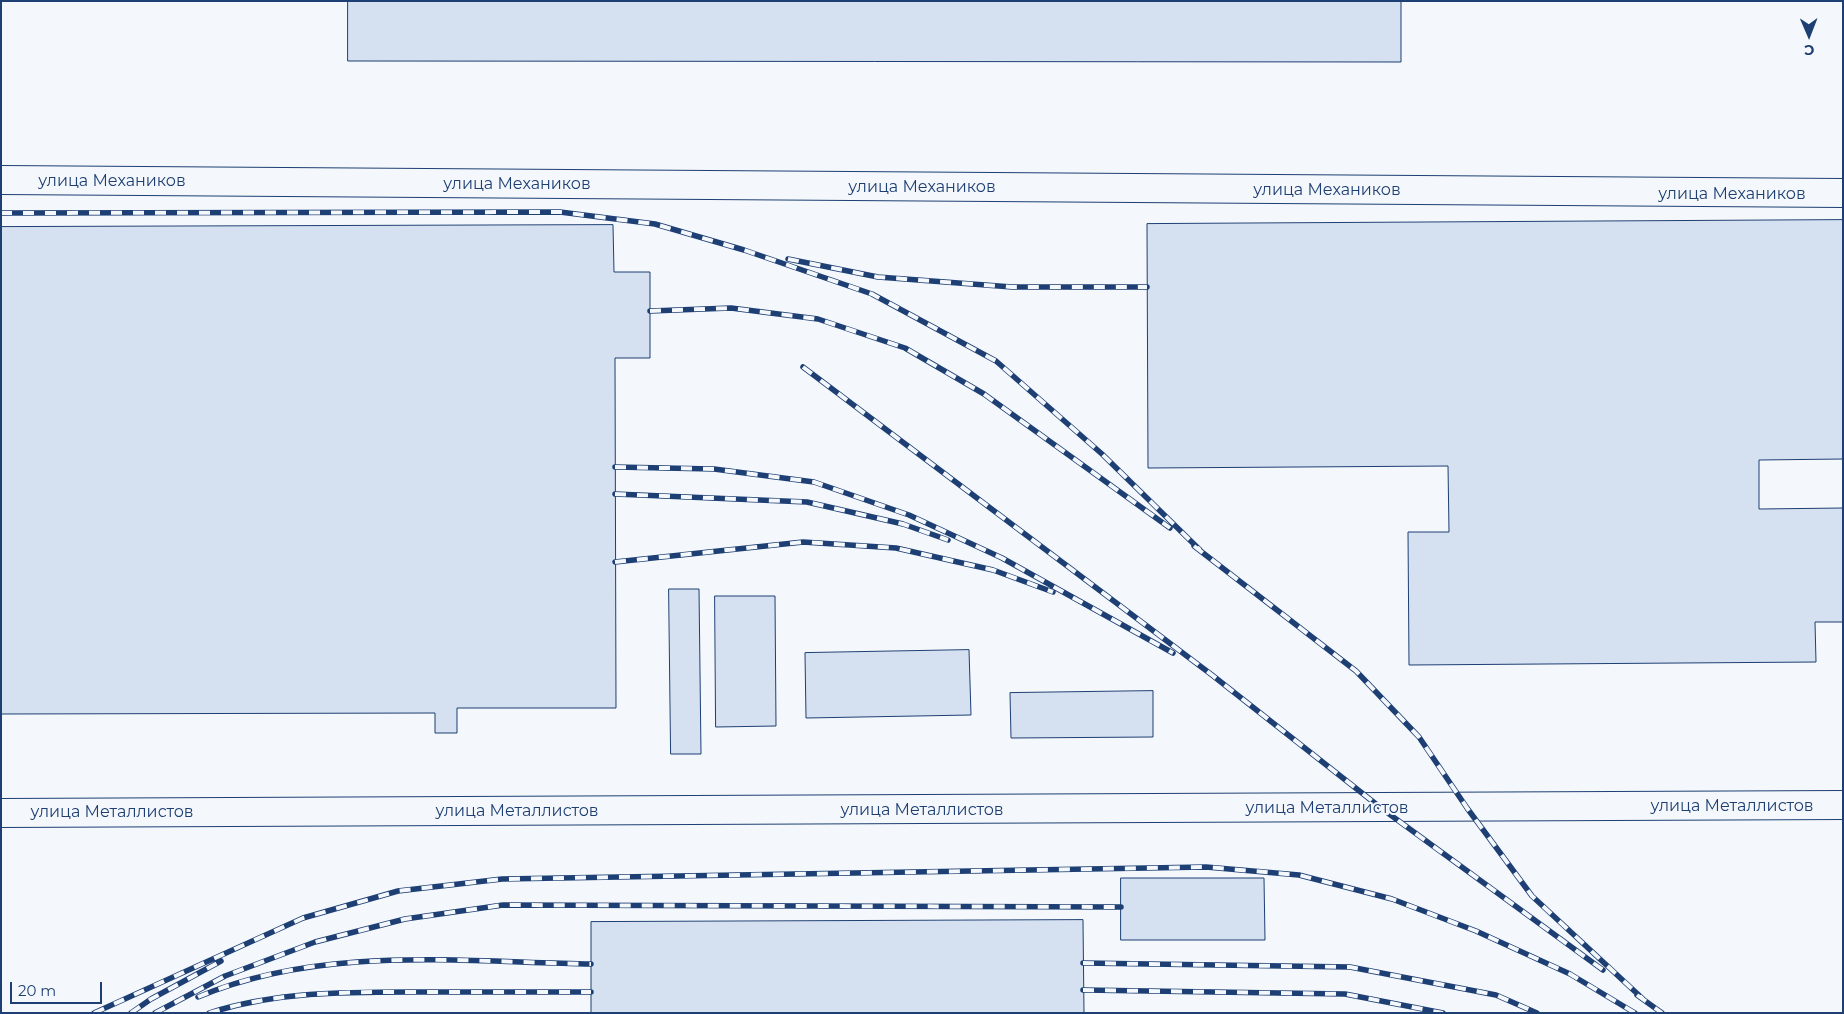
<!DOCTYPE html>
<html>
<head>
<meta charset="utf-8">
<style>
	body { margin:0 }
	#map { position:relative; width:1844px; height:1014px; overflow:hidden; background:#f4f7fb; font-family:Montserrat,sans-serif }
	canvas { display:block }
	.frame { position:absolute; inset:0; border:2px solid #1d3f73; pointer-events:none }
	.north { position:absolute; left:1784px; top:10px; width:50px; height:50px; -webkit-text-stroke:4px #f4f7fb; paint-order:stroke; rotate:179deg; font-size:14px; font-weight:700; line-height:20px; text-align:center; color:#1d3f73 }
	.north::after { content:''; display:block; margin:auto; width:18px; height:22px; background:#1d3f73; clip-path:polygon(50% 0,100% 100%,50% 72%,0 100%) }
	.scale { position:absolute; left:10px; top:982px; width:92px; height:22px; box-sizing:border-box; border:2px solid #1d3f73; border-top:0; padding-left:6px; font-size:15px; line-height:18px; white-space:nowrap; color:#1d3f73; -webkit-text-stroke:4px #f4f7fb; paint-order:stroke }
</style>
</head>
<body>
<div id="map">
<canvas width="1844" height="1014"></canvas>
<div class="frame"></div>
<div class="north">С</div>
<div class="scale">20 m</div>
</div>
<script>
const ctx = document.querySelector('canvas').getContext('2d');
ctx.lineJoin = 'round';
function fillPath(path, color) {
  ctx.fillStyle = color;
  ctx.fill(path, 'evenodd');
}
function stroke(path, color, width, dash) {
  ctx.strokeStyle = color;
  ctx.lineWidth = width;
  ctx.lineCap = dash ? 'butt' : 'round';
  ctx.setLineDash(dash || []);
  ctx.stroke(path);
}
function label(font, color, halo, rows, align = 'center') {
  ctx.font = font + ' Montserrat,sans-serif';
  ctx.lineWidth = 4;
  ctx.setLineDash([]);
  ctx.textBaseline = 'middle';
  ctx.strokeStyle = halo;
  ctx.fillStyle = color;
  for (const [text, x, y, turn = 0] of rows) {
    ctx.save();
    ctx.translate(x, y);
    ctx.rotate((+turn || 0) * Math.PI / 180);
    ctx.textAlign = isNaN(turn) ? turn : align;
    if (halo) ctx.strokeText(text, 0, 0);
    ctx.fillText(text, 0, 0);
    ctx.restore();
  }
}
const building = new Path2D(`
	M348 1H1401V62L348 61Z
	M1843 220V459L1759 460V509L1843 508V622H1815L1816 662 1409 665 1408 532H1449L1448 466 1148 468 1147 224Z
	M613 225 614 272H650V358H615L616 708H457V733H435V713L1 714V227Z
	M669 589H699L701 754H671Z
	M715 596H775L776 726 716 727Z
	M969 650 971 715 806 718 805 653Z
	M1153 691V737L1011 738 1010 693Z
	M1121 878H1264L1265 940H1121Z
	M1083 920 1084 1013H591V922Z`);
fillPath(building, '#d5e0f0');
stroke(building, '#1d3f73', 1);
const street = new Path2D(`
	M1 180 1843 193
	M1 813 1843 805`);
stroke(street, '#1d3f73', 30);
stroke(street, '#f4f7fb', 28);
const rail = new Path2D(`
	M1 213 560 212 655 224 744 250 872 294 996 361 1102 454 1200 550
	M788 259 878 277 1012 287H1147
	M650 311 731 308 818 319 905 348 984 394 1170 528
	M803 367 1212 675 1381 808 1603 970
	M615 467 714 469 814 482 909 515 1002 558 1173 653
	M615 494 807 502 903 524 948 540
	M1194 546 1356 671 1419 737 1467 808 1532 896 1643 999
	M615 562 803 542 896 548 993 570 1053 592
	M1083 963 1350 967 1496 995 1537 1013
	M1083 990 1345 994 1443 1013
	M1637 995 1662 1013
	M198 997C322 945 460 962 591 964
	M94 1013 303 918 398 891 502 879 1206 867 1299 875 1392 899 1476 931 1570 974 1635 1013
	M131 1013 151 999 221 961
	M155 1013 225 976 315 942 405 919 503 905 1121 907
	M209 1013C278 991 349 992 420 992 477 992 534 992 591 992`);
stroke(rail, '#1d3f73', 5.5);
stroke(rail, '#f4f7fb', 4, [11]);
label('16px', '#1d3f73', '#f4f7fb', [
	["улица Механиков",112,181],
	["улица Механиков",517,184],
	["улица Механиков",922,187],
	["улица Механиков",1327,190],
	["улица Механиков",1732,194],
	["улица Металлистов",1732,806],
	["улица Металлистов",1327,808],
	["улица Металлистов",922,810],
	["улица Металлистов",517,811],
	["улица Металлистов",112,812]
]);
</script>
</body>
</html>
